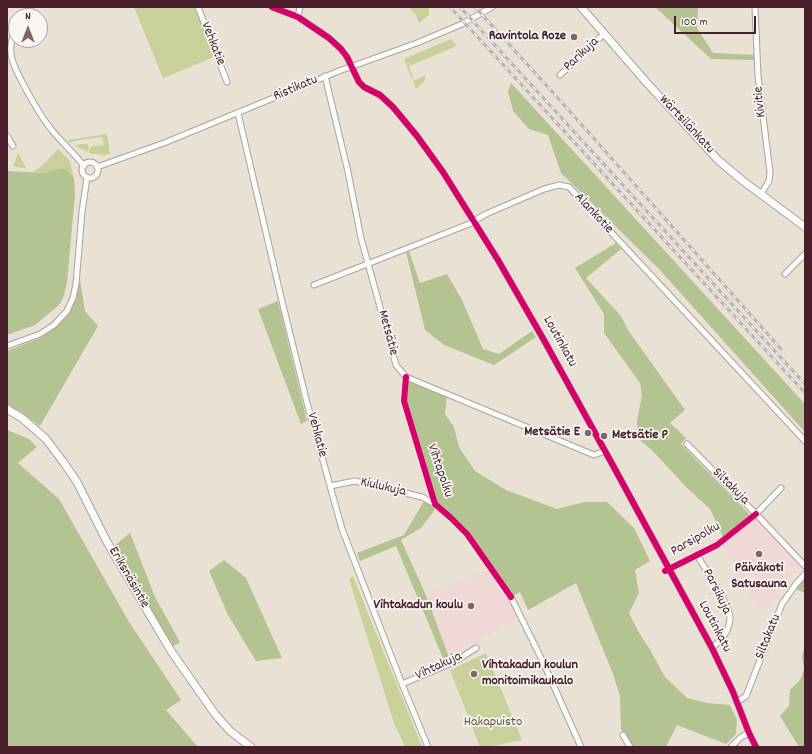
<!DOCTYPE html>
<html>
<head>
<meta charset="utf-8">
<style>
	body { margin:0 }
	#map { position:relative; width:812px; height:754px; overflow:hidden; background:#e9e2d4; font-family:Dekko,sans-serif }
	canvas { display:block }
	.frame { position:absolute; inset:0; border:8px solid #4a1f2b; pointer-events:none }
	.north { position:absolute; left:8px; top:8px; width:40px; height:40px; box-sizing:border-box; background:#f6f6f2; border:1px solid #b1a0a2; border-radius:50%; rotate:0deg; font-size:11px; font-weight:700; line-height:16px; text-align:center; color:#4a1f2b }
	.north::after { content:''; display:block; margin:auto; width:14px; height:18px; background:#826366; clip-path:polygon(50% 0,100% 100%,50% 72%,0 100%) }
	.scale { position:absolute; left:674px; top:16px; width:82px; height:18px; box-sizing:border-box; border:2px solid #4a1f2b; border-top:0; padding-left:5px; font-size:12px; line-height:14px; white-space:nowrap; color:#4a1f2b; -webkit-text-stroke:3px #f6f6f2; paint-order:stroke }
</style>
</head>
<body>
<div id="map">
<canvas width="812" height="754"></canvas>
<div class="frame"></div>
<div class="north">N</div>
<div class="scale">100 m</div>
</div>
<script>
const ctx = document.querySelector('canvas').getContext('2d');
ctx.lineJoin = 'round';
function fillPath(path, color) {
  ctx.fillStyle = color;
  ctx.fill(path, 'evenodd');
}
function stroke(path, color, width, dash) {
  ctx.strokeStyle = color;
  ctx.lineWidth = width;
  ctx.lineCap = dash ? 'butt' : 'round';
  ctx.setLineDash(dash || []);
  ctx.stroke(path);
}
function label(font, color, halo, rows, align = 'center') {
  ctx.font = font + ' Dekko,sans-serif';
  ctx.lineWidth = 3.5;
  ctx.setLineDash([]);
  ctx.textBaseline = 'middle';
  ctx.strokeStyle = halo;
  ctx.fillStyle = color;
  for (const [text, x, y, turn = 0] of rows) {
    ctx.save();
    ctx.translate(x, y);
    ctx.rotate((+turn || 0) * Math.PI / 180);
    ctx.textAlign = isNaN(turn) ? turn : align;
    if (halo) ctx.strokeText(text, 0, 0);
    ctx.fillText(text, 0, 0);
    ctx.restore();
  }
}
fillPath(new Path2D(`
	M755 517 801 565 775 590 780 598 759 610 721 544Z
	M488 570 519 617 450 660 426 595Z`), '#f0d8d6');
fillPath(new Path2D(`
	M134 7H196L214 57 163 78Z
	M409 7H429V15L419 23 416 15Z
	M451 39 457 46 409 66 414 81 426 75 424 82 416 89 404 59Z
	M107 134 110 154 103 155 89 153 90 148 93 146 104 145 102 137 74 141 71 143 67 140Z
	M80 144H87L89 147 88 152 75 146Z
	M58 149 70 161 74 179 67 170 61 168 46 173 33 172 43 165Z
	M18 153 27 169 13 166Z
	M353 576 422 747H405L394 723 349 579Z
	M486 653 522 740 488 747H480L450 670Z`), '#c7d199');
fillPath(new Path2D(`
	M655 7H698L697 28 713 53 754 55V60L711 59Z
	M511 83 805 404V432L659 269 561 173 548 135 529 129 513 111 508 91Z
	M61 168 67 170 74 179 75 194 67 283 63 298 59 305 35 325 7 335V171L46 173Z
	M616 243 621 249 586 278 621 316 628 330 685 410 670 423 686 438 681 444 750 515 723 537 710 509 687 488 652 450 637 438V421L642 395 640 383 604 333V314L575 268Z
	M409 251 420 283 447 274 462 300 483 349 499 354 532 331 536 337 494 365 444 345 425 330 406 252Z
	M80 280 85 311 98 326 40 426 24 414 7 404V351L40 338 57 326 70 312 76 299Z
	M278 301 307 421 301 424 258 309Z
	M406 377 447 395 445 414 454 427 459 447 475 471 506 490 557 509 584 502H607L634 528 650 561 635 570 639 593 629 613 638 631 649 648 665 677 687 698 707 703 730 705 737 720 736 734 726 744 677 725 666 747H632L621 729 620 696 613 674 576 583 528 610 520 592 511 597 467 534 451 518 435 504 404 401Z
	M7 430 29 439 37 447 18 463 59 499 129 622 181 700 166 710 198 747H7Z
	M424 501 434 505 436 508 421 528 401 540 426 595 450 660 445 663 396 546 360 561 357 553 404 535Z
	M130 533 155 597 180 642 172 647 114 546Z
	M224 560 246 578 282 658 256 661 228 615 209 571Z
	M805 578V593L796 589Z
	M805 645V747H799L780 716 789 706 790 690 800 680 804 670 802 656Z`), '#b4c392');
const street = new Path2D(`
	M198 7 227 82
	M272 7 298 17 329 38 341 49 347 57 359 82 364 87 380 95 393 107 417 136 443 172 498 260 545 342 616 471 712 648 733 692 749 733 756 747
	M755 7 758 76 770 172 769 181 761 194
	M25 16 31 7
	M298 17 300 7
	M16 30C12 37 10 46 11 54 12 68 41 117 51 129 61 142 74 153 84 166
	M560 75 604 34
	M325 76 348 172 361 238 396 365 406 377 594 455 605 451
	M238 113 281 297 307 403 342 529 402 684 428 747
	M7 136 13 146
	M82 170a8 8 0 1 1 16 0a8 8 0 1 1-16 0Z
	M97 167 164 143 339 71 417 43 462 24 492 7
	M785 274 805 254
	M314 285 469 224 486 214 544 189 559 185 569 187 805 441
	M7 346 40 334 54 325 67 311 73 298 76 284 82 212 87 177
	M687 444 756 514 805 566
	M330 486 355 481 422 497 435 504
	M756 514 781 488
	M697 555C704 567 731 607 730 619 729 632 721 640 712 648
	M511 597 543 662 581 747
	M402 684 454 662 476 648
	M737 702 746 696 782 604 796 584 805 574
	M623 735 630 747
	M731 747 741 737 749 733`);
const secondary = new Path2D(`
	M581 7 647 83 718 160 743 181 805 227
	M7 409 22 418 46 439 64 463 77 482 107 542 171 651 215 714 230 731 251 747`);
stroke(street, '#aba29c', 7);
stroke(secondary, '#aba29c', 9);
stroke(street, '#fcfbf9', 5);
stroke(secondary, '#fcfbf9', 7);
const rail = new Path2D(`
	M450 7 805 393
	M460 7 805 384
	M475 7 557 97 781 349`);
stroke(rail, '#b9b3b3', 3);
stroke(rail, '#f6f6f2', 1.5, [4.5]);
stroke(new Path2D(`
	M272 7 298 17 329 38 341 49 347 57 359 82 364 87 380 95 393 107 417 136 443 172 498 260 545 342 616 471 712 648 733 692 749 733 756 747
	M406 377 404 401 435 504 451 518 467 534 511 597
	M665 571 717 545 756 514`), '#d6006c', 6);
for (const [x, y, r, color] of [
	[574,37,4,"#826366"],
	[588,433,4,"#826366"],
	[604,436,4,"#826366"],
	[759,554,4,"#826366"],
	[471,606,4,"#826366"],
	[474,674,4,"#826366"]
]) {
  const dot = new Path2D();
  dot.arc(x, y, r, 0, 2 * Math.PI);
  ctx.fillStyle = color;
  ctx.fill(dot);
  stroke(dot, '#f6f6f2', 1.5);
}
label('bold 14px', '#4a1f2b', '#f6f6f2', [
	["Ravintola Roze",566,37],
	["Metsätie E",580,433],
	["Metsätie P",612,436,"left"],
	["Päiväkoti",759,569,"center"],
	["Satusauna",759,585,"center"],
	["Vihtakadun koulu",463,606],
	["Vihtakadun koulun",482,666,"left"],
	["monitoimikaukalo",482,682,"left"]
], 'right');
label('14px', '#4a1f2b', '#f6f6f2', [
	["Vehkatie",212,44,68],
	["Parikuja",582,55,-43],
	["Ristikatu",296,89,-23],
	["Kivitie",761,102,-96],
	["Wärtsilänkatu",686,125,47],
	["Alankotie",593,214,47],
	["Metsätie",387,333,75],
	["Loutinkatu",559,342,61],
	["Vehkatie",316,435,75],
	["Vihtapolku",439,471,71],
	["Siltakuja",730,487,45],
	["Kiulukuja",383,488,13],
	["Parsipolku",696,540,-30],
	["Eriksnäsintie",128,578,60],
	["Parsikuja",716,592,64],
	["Loutinkatu",714,627,62],
	["Siltakatu",769,637,-68],
	["Vihtakuja",439,667,-25]
]);
label('14px', '#67503d', '#f6f6f2', [
	["Hakapuisto",493,723]
]);
</script>
</body>
</html>
